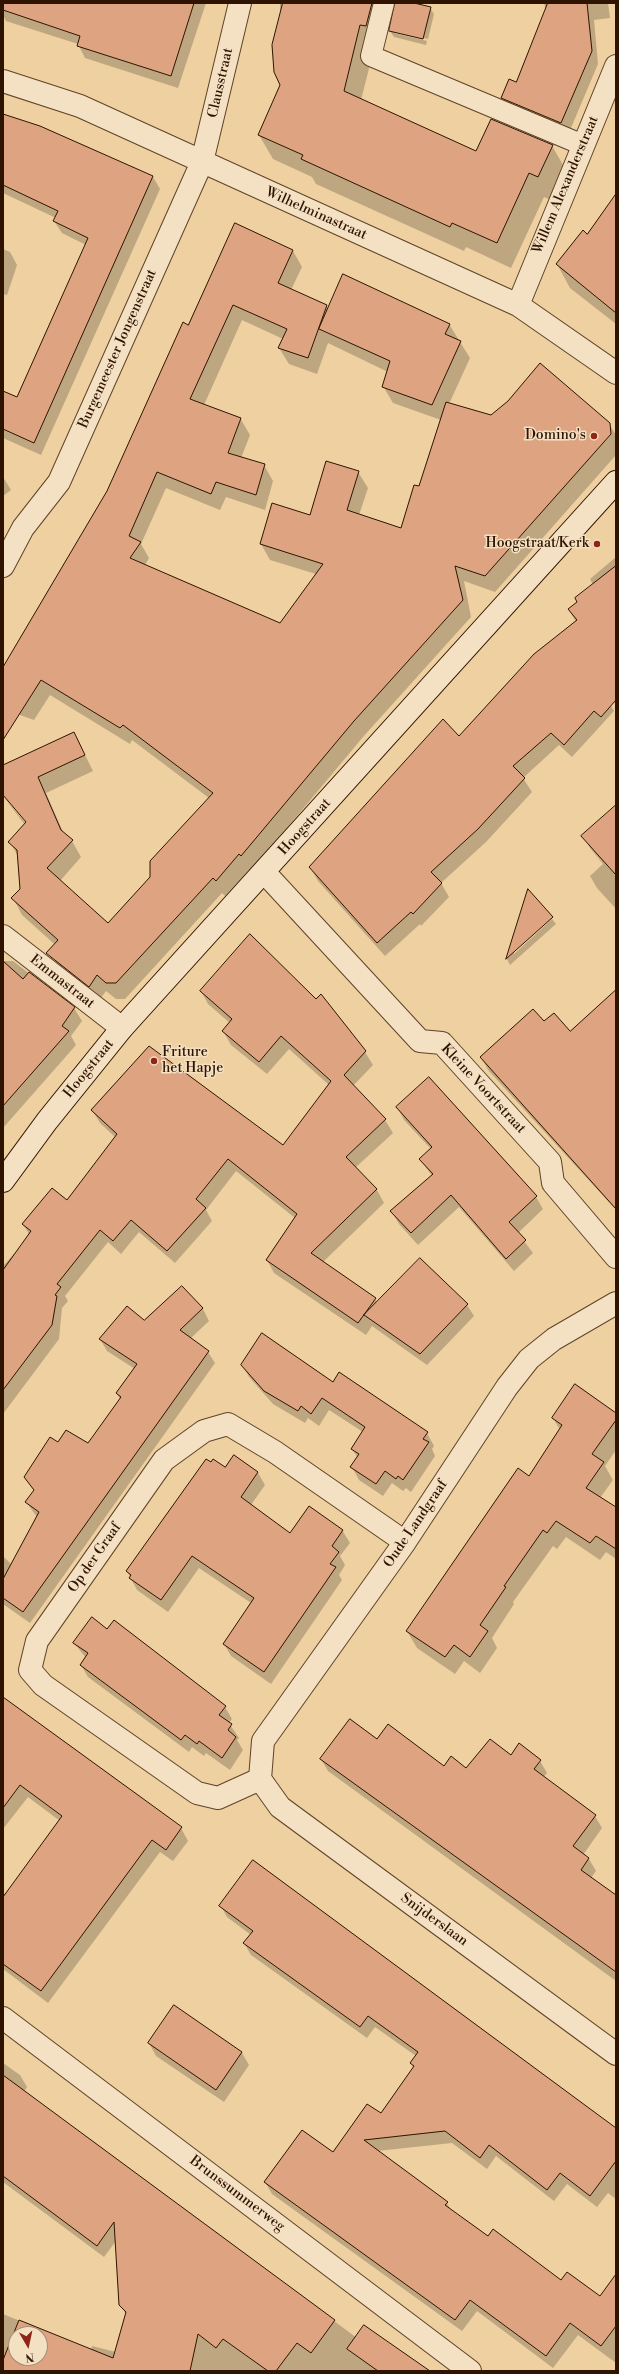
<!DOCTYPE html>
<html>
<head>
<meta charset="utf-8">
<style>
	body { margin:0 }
	#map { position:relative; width:619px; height:2374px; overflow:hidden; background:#eed0a1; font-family:"Libre Bodoni",serif }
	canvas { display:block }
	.frame { position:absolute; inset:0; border:4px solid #2e1400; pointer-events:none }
	.north { position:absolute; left:8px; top:2326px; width:40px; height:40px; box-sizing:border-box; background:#f4e0c2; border:1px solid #a58e74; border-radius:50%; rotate:171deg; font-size:11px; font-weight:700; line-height:16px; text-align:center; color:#2e1400 }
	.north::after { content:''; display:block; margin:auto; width:14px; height:18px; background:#8f2418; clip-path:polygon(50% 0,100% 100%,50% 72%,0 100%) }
</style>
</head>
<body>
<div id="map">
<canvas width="619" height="2374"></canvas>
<div class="frame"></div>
<div class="north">N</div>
</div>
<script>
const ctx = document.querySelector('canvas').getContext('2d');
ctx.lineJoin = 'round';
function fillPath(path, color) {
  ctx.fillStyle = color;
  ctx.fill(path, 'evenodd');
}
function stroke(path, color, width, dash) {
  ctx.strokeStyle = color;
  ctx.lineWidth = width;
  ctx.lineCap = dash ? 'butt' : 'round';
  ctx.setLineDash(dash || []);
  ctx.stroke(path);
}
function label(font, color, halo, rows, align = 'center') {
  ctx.font = font + ' "Libre Bodoni",serif';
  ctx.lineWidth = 3;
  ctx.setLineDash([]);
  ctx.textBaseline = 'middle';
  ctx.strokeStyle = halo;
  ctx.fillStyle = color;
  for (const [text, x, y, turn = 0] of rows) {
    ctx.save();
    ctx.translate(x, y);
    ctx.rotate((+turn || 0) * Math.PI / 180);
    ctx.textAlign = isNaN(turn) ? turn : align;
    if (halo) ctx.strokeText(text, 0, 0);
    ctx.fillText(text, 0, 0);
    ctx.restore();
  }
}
fillPath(new Path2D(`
	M3 3H206L178 88 85 58 78 44 6 21 3 15Z
	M280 3H381L391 20 374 49 361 100 477 152 552 146 566 170 553 201 544 197 511 268 466 247 464 251 316 184 312 177 273 159 259 135 281 85Z
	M396 3H410L430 8 434 14 428 39 394 31V33L427 41 426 45 394 37 390 31Z
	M544 3H608L610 18 594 20 598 64 568 135 509 111 502 98 516 83 546 12Z
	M3 115 153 177 160 189 41 455 3 438V405L17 398 86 245 62 233 54 221 56 218 3 193Z
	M616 196V324L570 288 557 264 587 235Z
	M236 225 293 251 302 267 291 290 326 306 328 310 449 324 470 358 449 404 491 416 609 424 616 435V455L495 592 464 581 471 617 363 737 251 871 249 870 225 896 222 893 125 999H116L106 991 98 1002 64 975 55 960H72L22 915 13 898 21 889 19 858 10 842 25 825 3 796 29 827 30 825 3 793V766L74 733 93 771 46 793 64 834 72 841 81 857 60 881 108 924 151 877 209 798 132 740 130 744 50 695 34 720 3 709V669L108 491ZM242 320 283 339 279 348 289 364 317 374 328 343 388 372 383 386 393 403 441 420 419 488 402 529 359 515 368 488 358 472 311 517 261 544 270 560 316 574 280 624 145 565 149 558 141 544 166 488 220 510 226 497 265 510 273 481 264 465 241 458 250 435 240 418 204 405Z
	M3 249 10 252 17 265 7 295 3 294Z
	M3 477 11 490 3 496Z
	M616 557V698L610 704 614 711 572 757 559 745 523 778 532 792 486 842 441 883 449 897 421 926 420 924 385 956 318 881 310 867 459 737 576 622 569 610 593 585 590 579Z
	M616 813V909L597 888 590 876 603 864 590 848 583 836Z
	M528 891 514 954 552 919 556 924 510 965 507 959Z
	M3 961H13L74 1008 82 1021 71 1036 76 1045 3 1128Z
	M201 991 365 1052 373 1065 353 1086 385 1120 393 1133 355 1168 377 1190 384 1203 323 1262 375 1299 377 1303 467 1305 474 1316 427 1365 372 1326 366 1335 274 1273 267 1260 295 1218 236 1171 206 1210 212 1221 175 1263 139 1232 121 1254 108 1242 65 1296 68 1301 62 1308 59 1339 3 1414V1266L30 1236 23 1224 68 1202 115 1137 100 1123 92 1110 283 1147 329 1085 289 1049 267 1074 231 1045 223 1031 230 1023 208 1004Z
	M544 1023 616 1054V1210L488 1070 481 1057Z
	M397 1107 536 1197 543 1209 518 1233 533 1253 514 1271 459 1207 418 1245 399 1224 392 1212 432 1176 420 1159 431 1149 404 1120Z
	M182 1288 203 1309 209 1321 190 1339 208 1352 215 1363 30 1623 3 1604V1556L12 1565 37 1517 26 1502 34 1491 25 1477 58 1443 89 1445 120 1399 117 1394 135 1369 107 1351 100 1339 145 1321Z
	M242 1365 333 1383 427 1433 434 1446 432 1449 435 1456 411 1492 406 1488 403 1491 392 1483 383 1496 359 1480 352 1467 358 1458 352 1449 363 1432 329 1410 319 1426 308 1418 305 1423 273 1404 249 1377Z
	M616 1414V1450L605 1466 613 1480 600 1498 616 1509V1559L606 1552 600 1560 566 1537 557 1549 553 1546 513 1602 514 1604 492 1638 497 1648 480 1673 464 1661 455 1674 417 1648 407 1631 530 1477 560 1430 553 1418Z
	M234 1456 258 1473 265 1485 251 1505 291 1534 342 1530 350 1543 340 1556 345 1565 339 1575 342 1580 271 1684 231 1656 224 1644 251 1603 199 1568 168 1612 137 1590 127 1571 225 1469Z
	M108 1630 225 1707 232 1719 229 1723 239 1738 237 1740 243 1750 230 1770 206 1753 204 1756 192 1747 189 1752 88 1677 81 1665 86 1658 74 1643Z
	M3 1698 181 1828 188 1841 173 1861 160 1852 48 2003 3 1969V1892L6 1895 60 1821 28 1797 3 1829Z
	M377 1741 444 1767 466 1769 511 1757 540 1761 547 1773 543 1778 595 1816 602 1828 583 1855 589 1859 596 1871 591 1878 616 1903V1981L328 1771 321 1759Z
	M221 1906 616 2128V2199L608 2193 597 2207 567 2184 554 2201 496 2156 487 2169 452 2143 377 2151 447 2203 452 2212 488 2238 561 2282 600 2297 616 2276V2363L578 2335 553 2368 477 2311 462 2331 272 2194 265 2182 333 2153 381 2114 414 2069 411 2063 416 2056 375 2027 367 2038 251 1955 244 1943 251 1935 227 1917Z
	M174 2006 242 2053 249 2065 224 2102 156 2056 149 2043Z
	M3 2063 20 2075 27 2087 24 2092 357 2338 429 2371H3V2314L91 2350 92 2346 116 2352 126 2315 120 2304 116 2241 104 2257 3 2182ZM16 2334H40V2358H16Z`), '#0003');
const building = new Path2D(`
	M3 3H194L171 76 77 46 80 36 3 10Z
	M283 3H372L366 26 360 25 344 91 476 151 491 119 553 145 538 177 529 173 497 243 452 223 450 227 301 159 303 155 258 135 280 85 274 72 272 45Z
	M395 3H414L431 7 423 39 389 31Z
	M548 3H587L592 51 561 123 501 98 509 79 516 82Z
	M3 114 40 126 153 176 34 443 3 429V391L17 397 88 238 53 221 58 211 3 185Z
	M616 194V313L556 264 583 230 587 234Z
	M235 223 293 250 278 283 327 305 308 358 278 348 287 329 233 305 190 399 241 418 228 453 265 464 256 495 216 482 211 494 157 472 129 536 141 542 130 558 280 623 323 564 260 544 272 503 310 515 326 461 359 471 347 510 401 528 414 485 419 486 446 402 491 415 508 401 540 363 610 423 611 434 485 576 455 566 463 600 354 721 241 856 239 854 216 881 213 878 116 983H106L97 975 89 987 46 953 58 940 11 898 20 889 17 850 8 842 26 822 3 795V765L74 732 85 755 38 777 61 830 73 840 47 868 108 923 150 877V861L213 793 123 725 120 728 41 680 3 740V667L107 491 183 322 188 325Z
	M343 274 450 324 445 334 461 341 432 405 382 387 390 361 319 329Z
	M616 566V700L601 717 594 711 564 745 551 733 513 766 525 778 478 829 431 872 442 883 413 914 411 912 377 943 309 867 443 719 459 736 534 654 577 620 568 609 577 602 575 598Z
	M616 805V875L581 836Z
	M528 889 553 917 506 959Z
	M250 934 316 999 321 994 366 1051 344 1075 386 1119 346 1157 377 1189 311 1253 376 1298 358 1323 266 1260 297 1214 228 1159 196 1199 206 1208 167 1251 131 1220 113 1241 100 1230 57 1284 61 1287 55 1295 57 1296 52 1325 3 1390V1270L31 1231 22 1224 52 1188 67 1200 117 1134 91 1110 149 1046 283 1145 331 1081 281 1036 259 1062 222 1031 232 1019 200 991Z
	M3 961 23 979 29 972 75 1007 62 1026 69 1031 3 1106Z
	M616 990V1209L480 1057 533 1009 544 1021 554 1013 570 1031Z
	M429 1077 537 1196 509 1222 526 1240 506 1259 451 1195 411 1233 390 1211 433 1174 419 1159 432 1147 396 1107Z
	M420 1258 468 1304 420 1354 364 1315Z
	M182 1286 203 1308 180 1330 209 1351 23 1612 3 1598V1579L39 1512 25 1502 34 1490 24 1477 50 1437 58 1442 66 1430 88 1443 121 1397 116 1393 137 1364 99 1339 127 1306 144 1320Z
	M262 1333 333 1382 339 1372 428 1432 423 1439 429 1442 403 1480 398 1476 396 1479 385 1471 376 1484 350 1467 359 1454 351 1449 365 1427 322 1398 311 1414 301 1406 298 1411 264 1391 241 1365Z
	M575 1384 616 1413V1420L592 1454 604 1462 586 1488 616 1507V1549L596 1536 590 1543 556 1521 547 1533 543 1530 504 1586 506 1587 480 1625 488 1631 470 1657 454 1645 445 1657 406 1631 518 1468 529 1476 562 1425 552 1418Z
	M234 1455 258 1472 241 1497 290 1533 309 1506 343 1530 332 1546 339 1552 330 1564 336 1567 264 1672 223 1644 254 1598 192 1556 161 1600 129 1578 131 1575 126 1571 206 1459 211 1462 213 1459 225 1467Z
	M92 1617 107 1629 114 1620 226 1706 219 1715 232 1724 228 1730 236 1737 222 1758 199 1741 197 1744 185 1735 181 1740 80 1665 88 1653 73 1643Z
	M3 1697 182 1827 166 1850 152 1840 41 1991 3 1964V1897L62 1816 20 1785 3 1808Z
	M350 1719 377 1739 388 1724 444 1766 451 1756 466 1768 490 1739 511 1755 519 1743 541 1760 534 1769 596 1815 573 1846 589 1858 581 1870 616 1895V1972L320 1759Z
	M253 1860 616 2128V2161L590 2196 560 2173 547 2190 489 2145 480 2158 445 2131 364 2140 448 2202 445 2205 488 2236 493 2229 561 2280 567 2272 600 2296 616 2274V2326L601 2346 570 2323 546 2356 470 2300 455 2320 264 2182 302 2130 333 2152 367 2104 381 2113 414 2066 410 2063 418 2052 368 2016 360 2027 243 1943 253 1931 219 1906Z
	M174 2005 242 2052 216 2090 148 2043Z
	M3 2075 335 2320 311 2353 297 2343 276 2371H268L223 2339 216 2348 198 2334 190 2371H3V2360L19 2320 113 2358 126 2312 119 2305 114 2222 97 2246 3 2176ZM16 2334H40V2358H16Z
	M364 2325 384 2339 430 2371H378L347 2349Z`);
fillPath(building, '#dea380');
stroke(building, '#2e1400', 1);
const service = new Path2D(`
	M384 3 371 56 583 145`);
const minor = new Path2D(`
	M3 81 80 106 518 305 616 373
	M518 305 616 66
	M3 566 23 528 59 482 202 162 240 3
	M264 872 420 1041 442 1043 550 1162 553 1183 616 1257
	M3 936 122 1028
	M260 1779 218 1798 197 1793 43 1685 30 1670 37 1641 164 1460 204 1431 228 1424 275 1452 405 1542
	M260 1779 263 1741 405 1542 507 1387 529 1359 554 1339 616 1303
	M260 1779 280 1807 616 2054
	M3 2018 470 2371`);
const secondary = new Path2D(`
	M3 1181 47 1121 122 1028 616 482`);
stroke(service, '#5e4328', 22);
stroke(minor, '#5e4328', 24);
stroke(secondary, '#2e1400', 24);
stroke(service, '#f4e0c2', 20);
stroke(minor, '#f4e0c2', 22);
stroke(secondary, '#f4e0c2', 22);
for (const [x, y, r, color] of [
	[594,436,4,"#8f2418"],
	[597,544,4,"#8f2418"],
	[154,1061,4,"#8f2418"]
]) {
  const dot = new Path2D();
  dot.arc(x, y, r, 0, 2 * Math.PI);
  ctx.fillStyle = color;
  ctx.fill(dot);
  stroke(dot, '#f4e0c2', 1.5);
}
label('14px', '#2e1400', '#f4e0c2', [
	["Clausstraat",221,83,-77],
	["Willem Alexanderstraat",566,185,-67],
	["Wilhelminastraat",316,214,24],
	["Burgemeester Jongenstraat",118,349,-66],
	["Hoogstraat",305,827,-48],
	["Emmastraat",62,982,38],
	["Hoogstraat",89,1069,-51],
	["Kleine Voortstraat",483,1089,47],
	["Oude Landgraaf",416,1524,-56],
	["Op der Graaf",95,1558,-55],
	["Snijderslaan",434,1920,36],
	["Brunssummerweg",237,2194,37]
]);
label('14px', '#2e1400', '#f4e0c2', [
	["Domino's",586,436],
	["Hoogstraat/Kerk",589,544],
	["Friture",162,1053,"left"],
	["het Hapje",162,1069,"left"]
], 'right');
</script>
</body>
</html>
